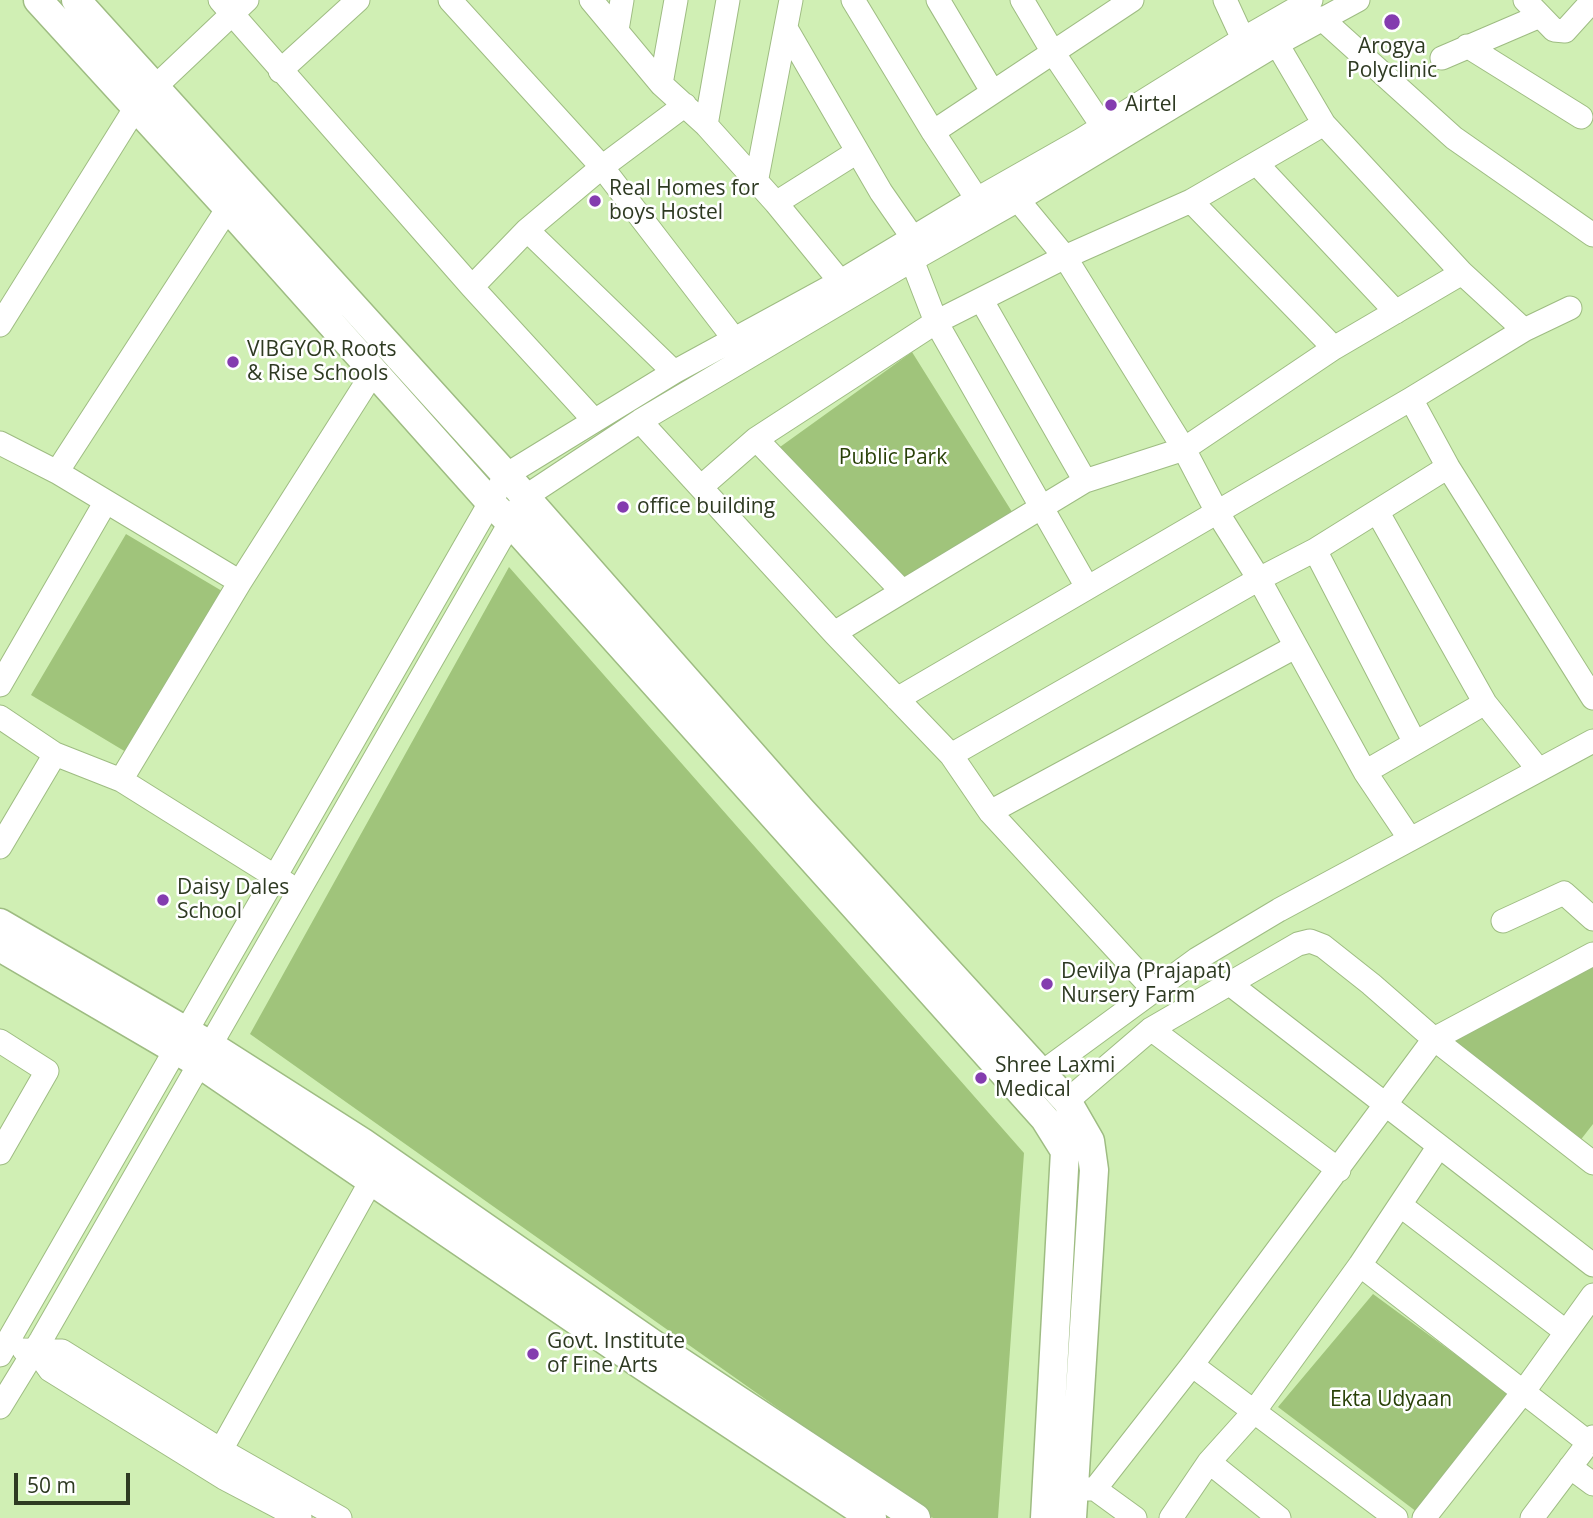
<!DOCTYPE html>
<html>
<head>
<meta charset="utf-8">
<style>
	body { margin:0 }
	#map { position:relative; width:1593px; height:1518px; overflow:hidden; background:#d0efb4; font-family:"Open Sans",sans-serif }
	canvas { display:block }
	.scale { position:absolute; left:14px; top:1473px; width:116px; height:32px; box-sizing:border-box; border:4px solid #2e3a22; border-top:0; padding-left:9px; font-size:21px; line-height:24px; white-space:nowrap; color:#2e3a22; -webkit-text-stroke:5px #fff; paint-order:stroke }
</style>
</head>
<body>
<div id="map">
<canvas width="1593" height="1518"></canvas>
<div class="scale">50 m</div>
</div>
<script>
const ctx = document.querySelector('canvas').getContext('2d');
ctx.lineJoin = 'round';
function fillPath(path, color) {
  ctx.fillStyle = color;
  ctx.fill(path, 'evenodd');
}
function stroke(path, color, width, dash) {
  ctx.strokeStyle = color;
  ctx.lineWidth = width;
  ctx.lineCap = dash ? 'butt' : 'round';
  ctx.setLineDash(dash || []);
  ctx.stroke(path);
}
function label(font, color, halo, rows, align = 'center') {
  ctx.font = font + ' "Open Sans",sans-serif';
  ctx.lineWidth = 5;
  ctx.setLineDash([]);
  ctx.textBaseline = 'middle';
  ctx.strokeStyle = halo;
  ctx.fillStyle = color;
  for (const [text, x, y, turn = 0] of rows) {
    ctx.save();
    ctx.translate(x, y);
    ctx.rotate((+turn || 0) * Math.PI / 180);
    ctx.textAlign = isNaN(turn) ? turn : align;
    if (halo) ctx.strokeText(text, 0, 0);
    ctx.fillText(text, 0, 0);
    ctx.restore();
  }
}
fillPath(new Path2D(`
	M912 352 1014 515 904 577 780 447Z
	M126 534 222 591 126 752 31 695Z
	M509 567 1024 1153 998 1518H933L250 1034Z
	M1593 960V1124L1579 1142 1442 1042Z
	M1373 1294 1512 1396 1417 1512 1278 1407Z`), '#a0c47b');
const minor = new Path2D(`
	M220 0 472 287 593 419
	M450 0 602 167 735 340
	M591 0 661 84 706 125 776 203 848 291
	M853 0 933 132 977 199
	M938 0 992 91
	M1022 0 1054 54 1103 127
	M1225 0 1243 39
	M1525 0 1554 30 1565 31 1593 0
	M1321 18 1454 138 1593 235
	M617 30 622 0
	M787 30 881 192 913 238
	M1467 46 1581 117
	M1442 58 1540 16
	M280 71 358 0
	M661 84 676 0
	M155 87 247 0
	M1324 124 1462 273 1524 330
	M706 125 728 0
	M933 132 1132 0
	M1257 164 1396 312
	M756 183 791 0
	M1018 200 1065 257 1184 449 1217 512 1259 579 1365 772 1410 839
	M1191 201 1334 348
	M776 203 857 152
	M527 230 674 372
	M912 260 936 322 1087 587
	M472 287 527 230 602 167 685 105
	M982 301 1085 481
	M0 325 136 107
	M1411 399 1448 467 1593 698
	M640 421 834 633 951 755 990 812 1153 989
	M756 439 902 591
	M0 443 57 472 240 582
	M57 472 228 208
	M701 487 756 439 936 322 1065 257 1191 201 1324 124 1277 44
	M1378 513 1485 703 1538 769
	M1315 550 1415 743
	M834 633 1085 481 1184 449 1334 348 1462 273
	M0 685 105 503
	M897 699 1411 399 1524 330 1570 308
	M0 717 55 754 121 780 287 884
	M951 755 1259 579 1315 550 1448 467
	M1365 772 1485 703
	M121 780 240 582 374 371
	M990 812 1295 647
	M0 847 55 754
	M1503 921 1564 893 1593 919
	M1230 984 1593 1265
	M1151 1029 1339 1170
	M0 1041 47 1071 0 1153
	M1040 1074 1197 959 1279 910 1593 741
	M1067 1101 1151 1029 1298 944 1310 941 1323 946 1371 984 1434 1039 1593 1163
	M1400 1205 1565 1331
	M1360 1265 1589 1443
	M35 1349 50 1370 224 1478 300 1518
	M24 1350 62 1351 221 1450 340 1518
	M0 1355 506 475 674 372 841 281 977 199 1081 140 1243 39 1311 0
	M1192 1365 1396 1518
	M0 1407 41 1340 525 497 640 421 912 260 1018 200 1277 44 1358 0
	M221 1450 371 1181
	M1209 1462 1279 1518
	M1570 1467 1593 1484
	M1080 1489H1095L1135 1518
	M1095 1489 1192 1365 1434 1039 1593 954
	M1171 1518 1209 1462 1253 1413 1360 1265 1439 1146
	M1424 1518 1524 1391 1593 1295
	M1532 1518 1593 1437`);
const major = new Path2D(`
	M38 0 228 208 490 502 510 522 1045 1119 1065 1151 1045 1518
	M76 0 506 475 801 810 1067 1101 1090 1141 1094 1170 1072 1518
	M0 923 210 1045 362 1142 653 1344 916 1518
	M0 947 200 1064 640 1364 872 1518`);
stroke(minor, '#9ebc82', 25);
stroke(major, '#9ebc82', 31);
stroke(minor, '#fff', 23);
stroke(major, '#fff', 28);
for (const [x, y, r, color] of [
	[1392,22,9,"#843caf"],
	[1111,105,7,"#843caf"],
	[595,201,7,"#843caf"],
	[233,362,7,"#843caf"],
	[623,507,7,"#843caf"],
	[163,900,7,"#843caf"],
	[1047,984,7,"#843caf"],
	[981,1078,7,"#843caf"],
	[533,1354,7,"#843caf"]
]) {
  const dot = new Path2D();
  dot.arc(x, y, r, 0, 2 * Math.PI);
  ctx.fillStyle = color;
  ctx.fill(dot);
  stroke(dot, '#fff', 2.5);
}
label('21px', '#2e3a22', '#fff', [
	["Arogya",1392,47,"center"],
	["Polyclinic",1392,71,"center"],
	["Airtel",1125,105],
	["Real Homes for",609,189],
	["boys Hostel",609,213],
	["VIBGYOR Roots",247,350],
	["& Rise Schools",247,374],
	["office building",637,507],
	["Daisy Dales",177,888],
	["School",177,912],
	["Devilya (Prajapat)",1061,972],
	["Nursery Farm",1061,996],
	["Shree Laxmi",995,1066],
	["Medical",995,1090],
	["Govt. Institute",547,1342],
	["of Fine Arts",547,1366]
], 'left');
label('21px', '#294108', '#fff', [
	["Public Park",893,458],
	["Ekta Udyaan",1391,1400]
]);
</script>
</body>
</html>
